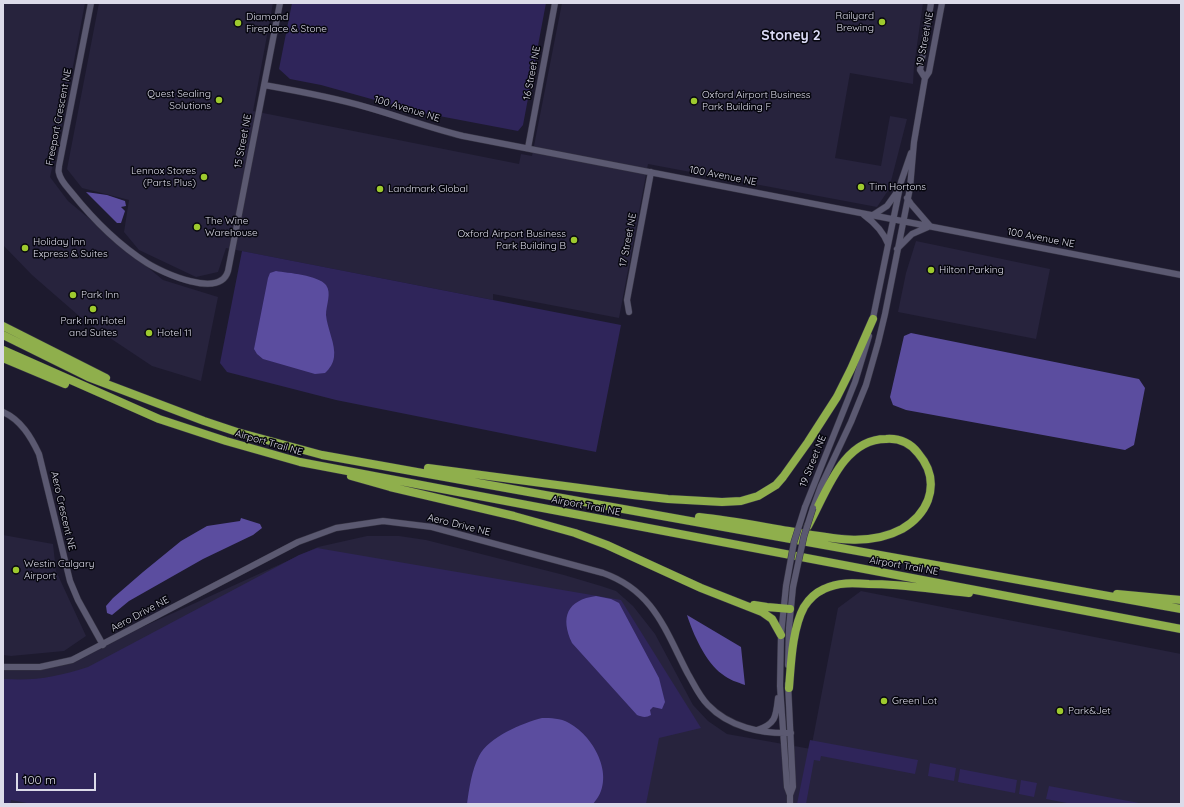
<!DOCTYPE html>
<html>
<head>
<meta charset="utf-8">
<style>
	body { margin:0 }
	#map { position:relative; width:1184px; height:807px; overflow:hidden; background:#1d1a2e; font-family:Quicksand,sans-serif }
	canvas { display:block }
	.frame { position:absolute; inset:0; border:4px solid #dcdbe9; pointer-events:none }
	.scale { position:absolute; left:16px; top:773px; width:80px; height:18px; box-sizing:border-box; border:2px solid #dcdbe9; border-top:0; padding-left:5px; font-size:12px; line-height:14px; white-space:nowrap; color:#dcdbe9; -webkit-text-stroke:3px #07070f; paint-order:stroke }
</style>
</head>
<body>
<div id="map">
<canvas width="1184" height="807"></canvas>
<div class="frame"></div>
<div class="scale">100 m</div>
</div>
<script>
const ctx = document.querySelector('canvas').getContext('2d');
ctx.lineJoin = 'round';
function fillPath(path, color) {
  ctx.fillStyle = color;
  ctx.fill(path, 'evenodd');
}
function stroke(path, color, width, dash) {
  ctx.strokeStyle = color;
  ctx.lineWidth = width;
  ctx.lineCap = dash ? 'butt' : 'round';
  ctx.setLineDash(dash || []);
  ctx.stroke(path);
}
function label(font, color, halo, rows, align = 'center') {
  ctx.font = font + ' Quicksand,sans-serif';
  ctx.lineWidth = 3;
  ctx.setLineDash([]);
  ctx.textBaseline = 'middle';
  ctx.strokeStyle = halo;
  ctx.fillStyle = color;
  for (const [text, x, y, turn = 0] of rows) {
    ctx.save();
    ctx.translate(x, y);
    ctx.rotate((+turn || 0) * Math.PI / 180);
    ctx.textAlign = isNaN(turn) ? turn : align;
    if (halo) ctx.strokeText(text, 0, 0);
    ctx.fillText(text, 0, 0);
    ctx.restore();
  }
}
fillPath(new Path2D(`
	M3 3H85L62 124 50 177 68 201 163 280 218 297 201 381 152 366 86 322 32 275 3 245Z
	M99 3H273L253 111 519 164 521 154 532 156 562 3H923L914 66 913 84 850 73 835 158 881 166 890 116 907 119 889 189 877 207 648 164 619 318 493 294V300L226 248 218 272 196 277 139 250 124 232 129 200 82 188 67 169Z
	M916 241 1050 269 1036 339 898 312 906 273Z
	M3 535 53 544 56 571 86 636 64 651 11 656 3 655Z
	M367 536H399L426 540 564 575 601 586 616 591 633 606 655 634 693 705 708 721 727 734 811 749 838 608 861 591 1181 654V804H3V663L40 667 103 645 318 547Z`), '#27233d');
fillPath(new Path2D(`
	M292 3H546L523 125 518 131 418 112 321 85 290 79 279 69Z
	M242 251 621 325 596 452 336 400 227 372 220 363Z
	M317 548 621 600 701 728 659 738 646 804H32L11 800 10 804H3V679C37 681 56 677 88 667L299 555Z
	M810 740 918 760 915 774 821 756 820 761 814 760 806 804H797Z
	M930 763 956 768 954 781 928 776Z
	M960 769 1017 780 1015 793 958 782Z
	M1021 780 1037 783 1034 797 1019 794Z
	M1049 786 1139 803V804H1072L1046 799Z`), '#2f255a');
fillPath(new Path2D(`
	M86 192 107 195 125 201 126 206 121 207 125 211 121 223H117Z
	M276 271C288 273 318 275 326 285 332 293 326 305 326 315 327 328 336 345 334 357 333 364 330 368 325 373L315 374 263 359 257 354 254 349 268 278 270 273Z
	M911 333 1139 379 1145 388 1134 445 1125 450 906 410 893 405 890 397 904 336Z
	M241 518 260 524 262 528 253 535 203 559 129 601 112 615 107 613 106 606 113 598 143 572 181 541 207 526 240 521Z
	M596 596 611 599 619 603 659 678 665 702 662 709 653 707 650 710 651 715C646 718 642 717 637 715L572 643C560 617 567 600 596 596Z
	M687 615 741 647 745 685C737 682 729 680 722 674 706 663 693 634 687 615Z
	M542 718C551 718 560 718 569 723 595 737 617 779 593 804H467C469 789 472 769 479 756 489 737 522 723 542 718Z`), '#5b4d9f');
const minor = new Path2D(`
	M91 3 59 166C59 169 58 171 59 173 60 180 67 187 72 193 92 218 119 245 147 263 163 273 220 299 228 271L280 3
	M925 78 920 70 931 3
	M264 85C298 91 332 97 366 107 398 116 430 128 463 136L1181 275
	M528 148 555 3
	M907 198 911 204 930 226
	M864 215C875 223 883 231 888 244
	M873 215 887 206 897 192
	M897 249 912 234 928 227
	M629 312 627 300 651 172
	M872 323 901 182 911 153
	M3 412C21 420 31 437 39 454L70 581 78 600 103 645
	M805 507 855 382 869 336
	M813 508 821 486 851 422 866 385 878 343 885 314 910 188 914 142 925 78 929 72 942 3
	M786 586 781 635 780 686 787 787 790 795
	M788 665 789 628 793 587
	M3 667H40L72 660 298 542 336 528 383 521 432 527 603 573C654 591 665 630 688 674 694 684 699 696 708 705 729 727 761 734 791 733
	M788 684 793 787 790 795V804
	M757 730C776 724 776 716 778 698`);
const highway = new Path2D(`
	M3 326 106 378
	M3 335 88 377 204 421 237 432 322 455 1181 609
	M3 350 159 419 226 441 300 462 1181 629
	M3 358 65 384
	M428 468 633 495 668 499 722 502 741 501 758 496 776 485 783 477 808 442 837 397 851 369 873 319
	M351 476 390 487 514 516 575 533 607 545 701 588 762 612 772 619 781 635
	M699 517C729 520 759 526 789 531 826 537 867 548 902 529 914 522 923 513 928 500 934 483 930 467 918 453 910 443 899 438 886 439 842 439 826 494 808 526
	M1117 594 1181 600
	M754 605 767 607 790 609
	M789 688C791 664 792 629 804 607 809 599 815 593 824 589 838 582 854 583 869 584 903 584 936 590 969 593`);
stroke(minor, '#363444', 7);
stroke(highway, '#363444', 9);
stroke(minor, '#5b5971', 6);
stroke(highway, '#8faf4c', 8);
const minorBridge = new Path2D(`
	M786 586 794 542 805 507
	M793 587 804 536 813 508`);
stroke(minorBridge, '#363444', 7, []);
stroke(minorBridge, '#5b5971', 6);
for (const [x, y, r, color] of [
	[882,22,4,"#9eca2e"],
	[238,23,4,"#9eca2e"],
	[219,100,4,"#9eca2e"],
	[694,101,4,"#9eca2e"],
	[204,177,4,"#9eca2e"],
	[861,187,4,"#9eca2e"],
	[380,189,4,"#9eca2e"],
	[197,227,4,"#9eca2e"],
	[574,240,4,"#9eca2e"],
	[25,248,4,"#9eca2e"],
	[931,270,4,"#9eca2e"],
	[73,295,4,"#9eca2e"],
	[93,309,4,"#9eca2e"],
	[149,333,4,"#9eca2e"],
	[16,570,4,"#9eca2e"],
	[884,701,4,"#9eca2e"],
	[1060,711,4,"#9eca2e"]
]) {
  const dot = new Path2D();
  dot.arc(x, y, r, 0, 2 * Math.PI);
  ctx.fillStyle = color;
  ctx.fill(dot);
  stroke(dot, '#07070f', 1.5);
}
label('10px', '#dcdbe9', '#07070f', [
	["Railyard",874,16,"right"],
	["Brewing",874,28,"right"],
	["Diamond",246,17],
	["Fireplace & Stone",246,29],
	["Quest Sealing",211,94,"right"],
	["Solutions",211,106,"right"],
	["Oxford Airport Business",702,95],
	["Park Building F",702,107],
	["Lennox Stores",196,171,"right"],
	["(Parts Plus)",196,183,"right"],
	["Tim Hortons",869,187],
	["Landmark Global",388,189],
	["The Wine",205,221],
	["Warehouse",205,233],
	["Oxford Airport Business",566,234,"right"],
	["Park Building B",566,246,"right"],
	["Holiday Inn",33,242],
	["Express & Suites",33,254],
	["Hilton Parking",939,270],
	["Park Inn",81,295],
	["Park Inn Hotel",93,321,"center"],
	["and Suites",93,333,"center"],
	["Hotel 11",157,333],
	["Westin Calgary",24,564],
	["Airport",24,576],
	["Green Lot",892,701],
	["Park&Jet",1068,711]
], 'left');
label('10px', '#dcdbe9', '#07070f', [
	["19 Street NE",925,39,-79],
	["16 Street NE",532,73,-79],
	["100 Avenue NE",407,109,17],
	["Freeport Crescent NE",59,117,-79],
	["15 Street NE",243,141,-79],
	["100 Avenue NE",723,176,11],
	["100 Avenue NE",1041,238,11],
	["17 Street NE",628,240,-79],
	["Airport Trail NE",269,443,16],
	["19 Street NE",813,461,-68],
	["Airport Trail NE",586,506,11],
	["Aero Crescent NE",63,511,77],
	["Aero Drive NE",459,525,14],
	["Airport Trail NE",904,566,10],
	["Aero Drive NE",140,614,-28]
]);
label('bold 14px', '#dbdaf5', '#07070f', [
	["Stoney 2",791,36]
]);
</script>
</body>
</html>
